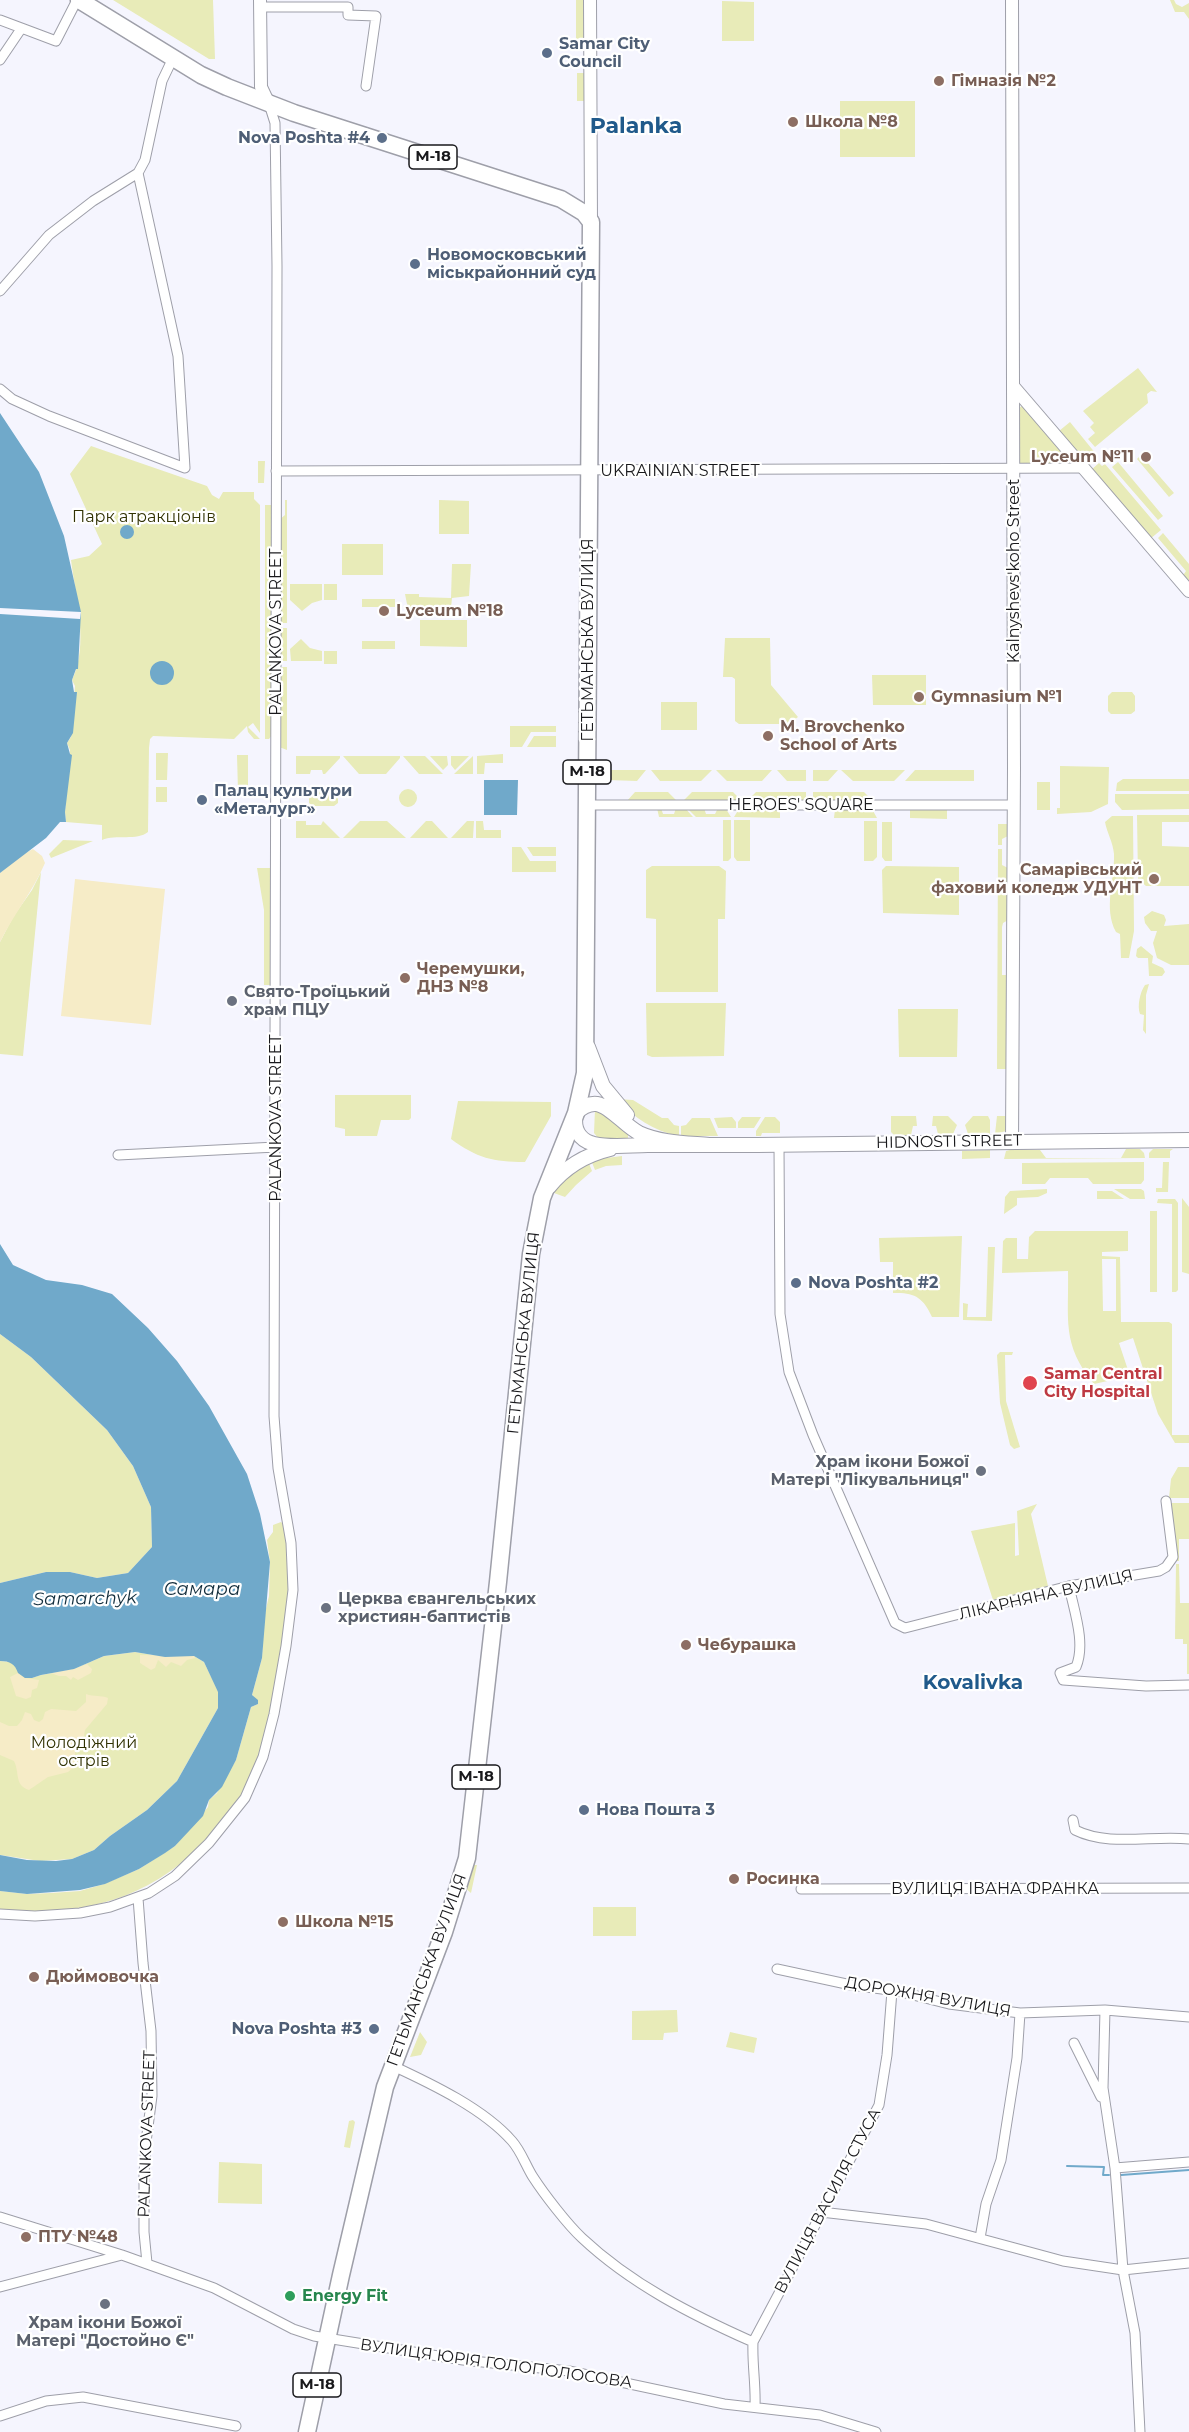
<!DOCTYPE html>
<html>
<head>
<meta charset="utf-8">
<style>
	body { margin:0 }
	canvas { display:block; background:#f5f5fe }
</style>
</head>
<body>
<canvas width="1189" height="2432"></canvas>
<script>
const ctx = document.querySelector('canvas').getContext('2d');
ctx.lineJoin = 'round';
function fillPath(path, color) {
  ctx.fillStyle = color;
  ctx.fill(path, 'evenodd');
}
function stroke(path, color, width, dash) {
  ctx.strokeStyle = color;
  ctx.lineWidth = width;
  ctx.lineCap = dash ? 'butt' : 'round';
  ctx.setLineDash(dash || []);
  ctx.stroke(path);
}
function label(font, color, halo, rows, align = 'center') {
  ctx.font = font + ' Montserrat,sans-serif';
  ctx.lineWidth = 4.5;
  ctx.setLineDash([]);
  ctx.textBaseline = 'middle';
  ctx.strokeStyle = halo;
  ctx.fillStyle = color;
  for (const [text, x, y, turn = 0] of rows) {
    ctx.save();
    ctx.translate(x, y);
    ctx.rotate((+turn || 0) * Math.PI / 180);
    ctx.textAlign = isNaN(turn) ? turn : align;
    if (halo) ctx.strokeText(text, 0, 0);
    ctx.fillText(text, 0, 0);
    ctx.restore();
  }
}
fillPath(new Path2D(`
	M113 0H213L215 59H209Z
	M576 0H585V43H576Z
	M1170 0H1174L1176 4 1182 7 1189 3V19L1184 12H1175Z
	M722 1 754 2V41H722Z
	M577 73H584V101H577Z
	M840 101H915V157H840Z
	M1138 368 1157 392 1151 391 1147 394 1148 403 1095 447 1088 439 1095 433 1090 427 1094 423 1083 411Z
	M1022 406H1025L1071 462 1070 464 1022 465 1019 463V408Z
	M1070 422 1096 454 1094 457 1096 460 1088 466 1059 431Z
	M91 446 207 486 212 495 219 499 223 492H254V499L260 505V733L253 723 248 727 260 739H254L248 732 247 726 234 739 153 736 150 739 149 748 148 832C137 841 116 834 102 840V825L66 822 65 812 70 750 67 743 71 737 75 686 72 680C89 645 76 599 71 560L89 556 102 544 70 474Z
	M1141 455 1174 493 1169 497 1137 459Z
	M258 461H265L264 483H258Z
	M1118 462 1163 516 1158 520 1112 467Z
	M1099 463 1102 466 1105 464 1161 530 1150 539 1091 470Z
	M285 500H287V623H279V520L285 515Z
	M439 500 469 501V534H439Z
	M265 505H271L272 735 269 739H265Z
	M1163 533 1189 564V585L1182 577 1186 571 1158 538Z
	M342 544H383V575H342Z
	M452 564H471L469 596 452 598 451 608 449 609 410 608 407 604 405 594H419V597L451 598Z
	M290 584H322V600L312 603 302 611 290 600Z
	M324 584H337V600H324Z
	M362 599H395V607H362Z
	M420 620H467V647L420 646Z
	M279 628H287V661H279Z
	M725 638H770L771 685 798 717 789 724H739L735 721V679L732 677H723Z
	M301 639 310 648 322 651V661H291L290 649Z
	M362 641H395V649H362Z
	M324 651H337V664H324Z
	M279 667H287V750L279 747Z
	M872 675H926V705H873Z
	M1112 692H1132L1135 696V711L1131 714H1111L1108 711V696Z
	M661 702H697V730H661Z
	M510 726H556V732H531L522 747H510Z
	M534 736H556V747H527Z
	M156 753H168L167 780H156Z
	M503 754V763H485L484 774H477V756Z
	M237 755H248V791H238Z
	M296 756H340V758L325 774H323L322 770H311L310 774H296Z
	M343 756H400V758L386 774H359Z
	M403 756H425L443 774H419Z
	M430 756H447L448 765 443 770Z
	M451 756H469L455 770 451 765Z
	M473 756V774H454Z
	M1060 766 1109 767 1108 804 1091 812 1057 814V808H1060Z
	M607 770H646L637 781 607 780Z
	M651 770H712L701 781H660Z
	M716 770H772L762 781H727Z
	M777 770H806V781H787Z
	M813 770H838L828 781H813Z
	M841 770H905L894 781H853Z
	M915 770H974V781H905Z
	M1123 779H1189V791H1116L1117 783Z
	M1037 782H1050V810H1037Z
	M156 787H167V802H156Z
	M313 788H334L338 791V803L334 806H313L309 803V791Z
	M399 798a9 9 0 1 1 18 0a9 9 0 1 1-18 0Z
	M635 792H668L678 802H626Z
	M692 792H733L743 802H682Z
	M756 792H806V802H746Z
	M813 792H864L874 802H813Z
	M1115 794H1189V809L1122 810 1115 802Z
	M657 808H661L663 814H674L676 808H685L693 817H659Z
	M687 808H704L706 814H715L718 808 726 809 731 817H696Z
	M780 808V818L734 817 739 809Z
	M835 809H872L877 818H834Z
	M910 809H947V819L910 818Z
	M1137 815H1189V822H1162V846L1189 847V886H1146L1138 879Z
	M1112 816H1133L1134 931 1129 958H1121L1120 934 1116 932C1103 908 1115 880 1114 854 1113 842 1107 833 1105 822Z
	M723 820H731V858L728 861H723Z
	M734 820H750V861H737L734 857Z
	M296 821H306V825H321L323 821 340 838H296Z
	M360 821H387L406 838H343Z
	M426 821H432L448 838H410Z
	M467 821H474L473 838H451Z
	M476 821H483L484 830H501V838H476Z
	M864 821H877V857L873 861H864Z
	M882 822H892V861H885L882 857Z
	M998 824H1010V835L1002 839V845H998Z
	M63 840 93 841 51 858 49 854Z
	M512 847H521L530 861H556V872H512Z
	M527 847H556V856H533Z
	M998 849H1002V865L1010 869V919L1003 923 1002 927V975H1009L1008 1069H997Z
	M652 866H719L726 871 725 919H718V992H656V919L646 918V870Z
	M886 866 959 867V915L883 913 882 870Z
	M257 868H270V985H264V910Z
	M41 872 23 1056 0 1054V942L13 917 32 890Z
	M1152 911 1164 915 1166 920 1164 926 1189 924V965H1171L1157 958 1153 943 1157 931H1151L1145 923 1144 917Z
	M1141 946 1153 956 1152 963 1163 968 1165 972 1162 976H1149L1148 958H1138L1136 956 1137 949Z
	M1149 984 1146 995V1034L1143 1030 1144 1015 1140 1014C1137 1006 1140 992 1145 985Z
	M646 1003H726L724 1056 652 1057 647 1055Z
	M898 1009H958L957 1057H899Z
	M335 1095H411V1118L409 1120H381L377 1136H345V1129L335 1127Z
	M616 1099 633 1100 662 1118H668L674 1125 679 1126V1136C653 1131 635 1118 616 1099Z
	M458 1101 551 1102V1116L525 1162C493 1162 477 1158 451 1139Z
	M595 1109 608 1116 628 1134V1138H598L594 1133Z
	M891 1116H916L917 1126H913L911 1135H894L891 1132Z
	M933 1116H948L957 1125 953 1134H938L936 1126H932Z
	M973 1116H988L990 1120V1134H968L965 1125Z
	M997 1116H1008L1006 1131 995 1134Z
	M732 1117 736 1122V1128H718L714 1118Z
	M742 1117H761L754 1128H738V1122Z
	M765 1117H775L780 1122V1133H762L761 1136H756V1131Z
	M692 1118H710L718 1136H681V1126L686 1125Z
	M1126 1149H1140L1144 1153 1145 1158 1004 1159 1006 1151 1010 1150H1040L1046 1158H1121Z
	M1153 1149H1173L1170 1151V1158H1149V1153Z
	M990 1150V1158L962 1159V1151Z
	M622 1156V1165L606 1166 595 1170 591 1160Z
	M588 1161 592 1171 576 1185 565 1197 554 1193 563 1178Z
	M1144 1162V1180L1141 1184H1093L1088 1178H1050L1045 1184H1022V1163Z
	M1163 1162H1169L1168 1192H1156V1188H1162Z
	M1047 1189V1193L1038 1197 1017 1198V1205L1004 1214 1005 1197 1010 1191Z
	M1114 1189H1141L1144 1191 1145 1199H1130Z
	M1097 1191H1112L1124 1199H1097Z
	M1182 1198 1189 1207V1274L1182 1272Z
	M1158 1199H1175L1178 1203V1290L1176 1292H1172V1204L1157 1203Z
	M1150 1211H1157V1292H1150Z
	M1035 1231H1128V1251L1102 1252V1256L1120 1257 1121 1322H1169L1172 1324V1435H1189V1443H1175L1158 1414 1133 1338 1119 1343 1130 1376 1094 1384C1061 1344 1069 1319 1068 1271L1002 1273 1003 1241 1006 1238H1017V1259H1028L1029 1237ZM1102 1259H1116V1311H1103Z
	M962 1236 959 1317H932C923 1297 914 1292 893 1293V1262H880L879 1238Z
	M988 1247H995L992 1321 963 1320V1303L968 1304 967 1317H986Z
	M0 1334 31 1357 107 1430 133 1466 151 1507 152 1547 128 1573 97 1578 70 1572H46L0 1583Z
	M1000 1352H1013L1012 1355H1005V1357L1006 1401 1020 1447 1014 1449 1010 1445 1000 1403 997 1355Z
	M1178 1467H1189V1498H1169L1171 1479Z
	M1170 1503H1189V1539H1179V1561H1176Z
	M1037 1504 1031 1514 1048 1586 993 1600 971 1531 1015 1523V1556L1019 1555 1017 1511Z
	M281 1522 284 1525C285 1538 288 1552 288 1565 290 1604 282 1645 275 1683 268 1720 262 1764 241 1796 235 1806 226 1815 219 1825 161 1896 90 1918 0 1909V1891L27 1894 51 1893 80 1891 104 1884 139 1869 175 1846 208 1807 209 1800 217 1793 236 1760 251 1707 258 1704 252 1695 262 1658 264 1617 269 1596 270 1562 267 1540 273 1532V1525Z
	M1176 1564H1179L1180 1603H1189V1674H1187V1644H1183V1639H1175Z
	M135 1652 165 1657 194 1656 204 1662 218 1691V1708L177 1781 147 1810 110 1836 94 1850 72 1859 40 1861 0 1855V1661L11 1662 32 1678 41 1675 74 1669 104 1656Z
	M474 1865H477L471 1893 465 1888 472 1866Z
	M593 1907H636V1936H593Z
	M677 2010 678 2032 664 2033 663 2040H632V2011Z
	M420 2032 427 2042 421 2055 410 2057Z
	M730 2032 757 2038 754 2053 726 2047Z
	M353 2120 355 2122 350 2148 344 2147 349 2121Z
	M219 2162 262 2164V2204L218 2203Z`), '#e8ebb8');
fillPath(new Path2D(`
	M33 849 42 856 45 863C33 891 14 914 0 942V873L16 858Z
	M75 879 165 889 151 1025 61 1016Z
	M140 1655 194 1656 195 1658 187 1660 181 1666 171 1662 166 1667 158 1660 155 1668 151 1670 140 1663Z
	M87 1664 92 1669 91 1673 78 1680 73 1677 71 1680 66 1676H59L51 1673 74 1669Z
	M18 1673 25 1678 39 1680 37 1688 32 1690 31 1697 26 1699 16 1696 10 1677Z
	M86 1694C94 1697 101 1695 108 1698L107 1704 85 1730 84 1736 76 1748 73 1768 68 1772 48 1777 29 1790C14 1785 20 1773 14 1761L0 1755V1722L9 1726H17L22 1720 25 1712 31 1714 34 1720 39 1722 43 1719 45 1712 51 1709 76 1711 86 1702Z`), '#f6ecc7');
fillPath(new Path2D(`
	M0 413 39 472 64 536 81 612 78 669H76L72 680 74 692H77L73 733 67 743 70 754 72 755 65 812 66 822H60L46 838 0 873Z
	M120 532a7 7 0 1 1 14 0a7 7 0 1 1-14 0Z
	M150 673a12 12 0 1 1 24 0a12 12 0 1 1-24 0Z
	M484 780H518L517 815H484Z
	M0 1244 13 1265 46 1280 82 1285 112 1294 148 1328 177 1361 209 1406 247 1474 260 1514 270 1562 262 1658 252 1695 258 1700V1704L251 1707 236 1760 222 1787 209 1800 203 1816 175 1846 165 1853 139 1869 105 1884 80 1890 27 1894 0 1891V1855L27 1860 56 1861 72 1859 94 1850 110 1836 147 1810 177 1781 218 1708V1692L204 1662 194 1656 165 1657 135 1652 104 1656 74 1669 41 1675 32 1678H25L18 1673C15 1664 10 1661 0 1661V1583L46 1572H70L97 1578 128 1573 152 1547 151 1507 133 1466 107 1430 31 1357 0 1334Z`), '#70a9ca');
fillPath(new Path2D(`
	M0 608 81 612 80 619 0 614Z`), '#f5f5fe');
stroke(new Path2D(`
	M1067 2166 1104 2167 1103 2175H1109
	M1121 2175 1189 2170`), '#70a9ca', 2);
const minor = new Path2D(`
	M260 7H348V15L376 16 366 86
	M0 20 56 41 77 0
	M0 60 21 29
	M0 291 49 235 93 201 138 173 145 160 162 81 173 58
	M0 389 12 399 49 416 185 468 178 356 138 173
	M276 471 1085 468
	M587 805H1014
	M779 1145 780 1314 789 1372 813 1435 895 1623 905 1628 1069 1586 1159 1571 1166 1567 1173 1557 1166 1501
	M118 1155 276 1147
	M1069 1586C1074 1611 1086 1643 1076 1667L1060 1673 1063 1680 1146 1686 1189 1685
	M1073 1820 1075 1830C1109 1847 1152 1835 1189 1839
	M801 1889 1189 1888
	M138 1898 143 1963 151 2031 152 2096 146 2142 144 2174V2232L147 2263
	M0 1914 35 1916 80 1913 110 1907 149 1893 175 1876 209 1843 245 1798 263 1757 274 1714 286 1646 293 1590 291 1543 278 1468 274 1416 277 266 275 123 269 104
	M777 1969 851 1985 897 1991 949 2004 1020 2013 1105 2010 1189 2017
	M1105 2010 1103 2088 1115 2168 1123 2270 1135 2333 1140 2432
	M1074 2043 1101 2097
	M393 2066C432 2084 484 2109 512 2141 521 2151 526 2166 533 2177 544 2194 567 2224 582 2238 631 2284 692 2315 753 2342
	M1115 2168 1189 2162
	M821 2212 926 2224 1063 2261 1123 2270 1189 2263
	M0 2217 122 2255 214 2288 293 2329 314 2336 463 2360 569 2371 724 2404 820 2415 876 2432
	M980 2238 986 2204 1001 2160 1017 2058 1020 2013
	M0 2287 122 2255
	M755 2407C756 2385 752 2364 753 2342L879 2105 887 2055 892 1991
	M0 2416 46 2401 83 2397 236 2426`);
const tertiary = new Path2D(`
	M260 0 261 87 269 104
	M590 0 591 222
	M1013 386 1189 591
	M1012 1142 1014 767 1012 0`);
const secondary = new Path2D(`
	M588 1047 603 1086 627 1115
	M709 1145C686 1143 661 1143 639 1133 625 1126 610 1106 597 1104 588 1103 582 1107 576 1113 573 1127 578 1140 594 1144 611 1148 631 1145 648 1145 685 1145 721 1145 757 1145 901 1144 1045 1141 1189 1140
	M549 1187C565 1167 585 1155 610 1149`);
const trunk = new Path2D(`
	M79 0 201 75 227 87 294 113 561 199 584 213 591 222 585 1073 576 1113 542 1198 531 1254 498 1582 467 1858 444 1932 385 2087 341 2275 307 2432`);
stroke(minor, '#9e9fa9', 11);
stroke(tertiary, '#9e9fa9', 14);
stroke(secondary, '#9e9fa9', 16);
stroke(trunk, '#9e9fa9', 19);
stroke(minor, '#fff', 9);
stroke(tertiary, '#fff', 12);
stroke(secondary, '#fff', 14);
stroke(trunk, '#fff', 16);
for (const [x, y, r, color] of [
	[547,53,6,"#5c6f8a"],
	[939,81,6,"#8d6e63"],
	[793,122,6,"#8d6e63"],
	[382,138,6,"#5c6f8a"],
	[415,264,6,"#5c6f8a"],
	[1146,457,6,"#8d6e63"],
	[384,611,6,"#8d6e63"],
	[919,697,6,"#8d6e63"],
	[768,736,6,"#8d6e63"],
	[202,800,6,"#5c6f8a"],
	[1154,879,6,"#8d6e63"],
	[405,978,6,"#8d6e63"],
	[232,1001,6,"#6b7280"],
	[796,1283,6,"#5c6f8a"],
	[1030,1383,8,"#e0444e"],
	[981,1471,6,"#6b7280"],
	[326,1608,6,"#6b7280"],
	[686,1645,6,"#8d6e63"],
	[584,1810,6,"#5c6f8a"],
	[734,1879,6,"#8d6e63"],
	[283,1922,6,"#8d6e63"],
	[34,1977,6,"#8d6e63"],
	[374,2029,6,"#5c6f8a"],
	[26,2237,6,"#8d6e63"],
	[290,2296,6,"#2e9e5b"],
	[105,2304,6,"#6b7280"]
]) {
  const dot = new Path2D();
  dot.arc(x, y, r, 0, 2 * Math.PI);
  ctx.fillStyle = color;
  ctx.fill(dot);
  stroke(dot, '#fff', 2);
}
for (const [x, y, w] of [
	[433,157,48],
	[587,772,48],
	[476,1777,48],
	[317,2385,48]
]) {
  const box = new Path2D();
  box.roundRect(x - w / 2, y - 12, w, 24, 4.5);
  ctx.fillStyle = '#fff';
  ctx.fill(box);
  stroke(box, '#19191c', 1.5);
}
label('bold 15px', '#19191c', null, [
	["М-18",433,157],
	["М-18",587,772],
	["М-18",476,1777],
	["М-18",317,2385]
]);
label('bold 16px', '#4e5e75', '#fff', [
	["Samar City",559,44],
	["Council",559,62],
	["Nova Poshta #4",370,138,"right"],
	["Новомосковський",427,255],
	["міськрайонний суд",427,273],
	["Палац культури",214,791],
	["«Металург»",214,809],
	["Nova Poshta #2",808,1283],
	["Нова Пошта 3",596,1810],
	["Nova Poshta #3",362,2029,"right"]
], 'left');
label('bold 16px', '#785e54', '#fff', [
	["Гімназія №2",951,81],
	["Школа №8",805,122],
	["Lyceum №11",1134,457,"right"],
	["Lyceum №18",396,611],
	["Gymnasium №1",931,697],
	["M. Brovchenko",780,727],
	["School of Arts",780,745],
	["Самарівський",1142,870,"right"],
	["фаховий коледж УДУНТ",1142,888,"right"],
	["Черемушки,",417,969],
	["ДНЗ №8",417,987],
	["Чебурашка",698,1645],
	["Росинка",746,1879],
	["Школа №15",295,1922],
	["Дюймовочка",46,1977],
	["ПТУ №48",38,2237]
], 'left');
label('16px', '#19191c', '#fff', [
	["UKRAINIAN STREET",680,471],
	["Kalnyshevsʹkoho Street",1014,571,-90],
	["PALANKOVA STREET",276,632,-90],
	["ГЕТЬМАНСЬКА ВУЛИЦЯ",588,640,-90],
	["HEROES' SQUARE",801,805],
	["PALANKOVA STREET",276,1118,-90],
	["HIDNOSTI STREET",949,1142,-1],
	["ГЕТЬМАНСЬКА ВУЛИЦЯ",524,1333,-84],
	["ЛІКАРНЯНА ВУЛИЦЯ",1046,1595,-13],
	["ВУЛИЦЯ ІВАНА ФРАНКА",995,1889],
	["ГЕТЬМАНСЬКА ВУЛИЦЯ",427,1970,-70],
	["ДОРОЖНЯ ВУЛИЦЯ",928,1997,10],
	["PALANKOVA STREET",147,2134,-88],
	["ВУЛИЦЯ ВАСИЛЯ СТУСА",828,2201,-62],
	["ВУЛИЦЯ ЮРІЯ ГОЛОПОЛОСОВА",496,2364,8]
]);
label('16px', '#313203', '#fff', [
	["Парк атракціонів",144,517],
	["Молодіжний",84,1743],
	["острів",84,1761]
]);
label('bold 16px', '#5b616d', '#fff', [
	["Свято-Троїцький",244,992],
	["храм ПЦУ",244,1010],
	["Храм ікони Божої",969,1462,"right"],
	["Матері \"Лікувальниця\"",969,1480,"right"],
	["Церква євангельських",338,1599],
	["християн-баптистів",338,1617],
	["Храм ікони Божої",105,2323,"center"],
	["Матері \"Достойно Є\"",105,2341,"center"]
], 'left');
label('bold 16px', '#be3a42', '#fff', [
	["Samar Central",1044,1374],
	["City Hospital",1044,1392]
], 'left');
label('bold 16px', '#27864d', '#fff', [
	["Energy Fit",302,2296]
], 'left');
label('italic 18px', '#122d3c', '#fff', [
	["Самара",202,1590],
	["Samarchyk",85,1599,-1]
]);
label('bold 20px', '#205a8b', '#fff', [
	["Kovalivka",973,1683]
]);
label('bold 22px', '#205a8b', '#fff', [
	["Palanka",636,127]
]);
</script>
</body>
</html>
